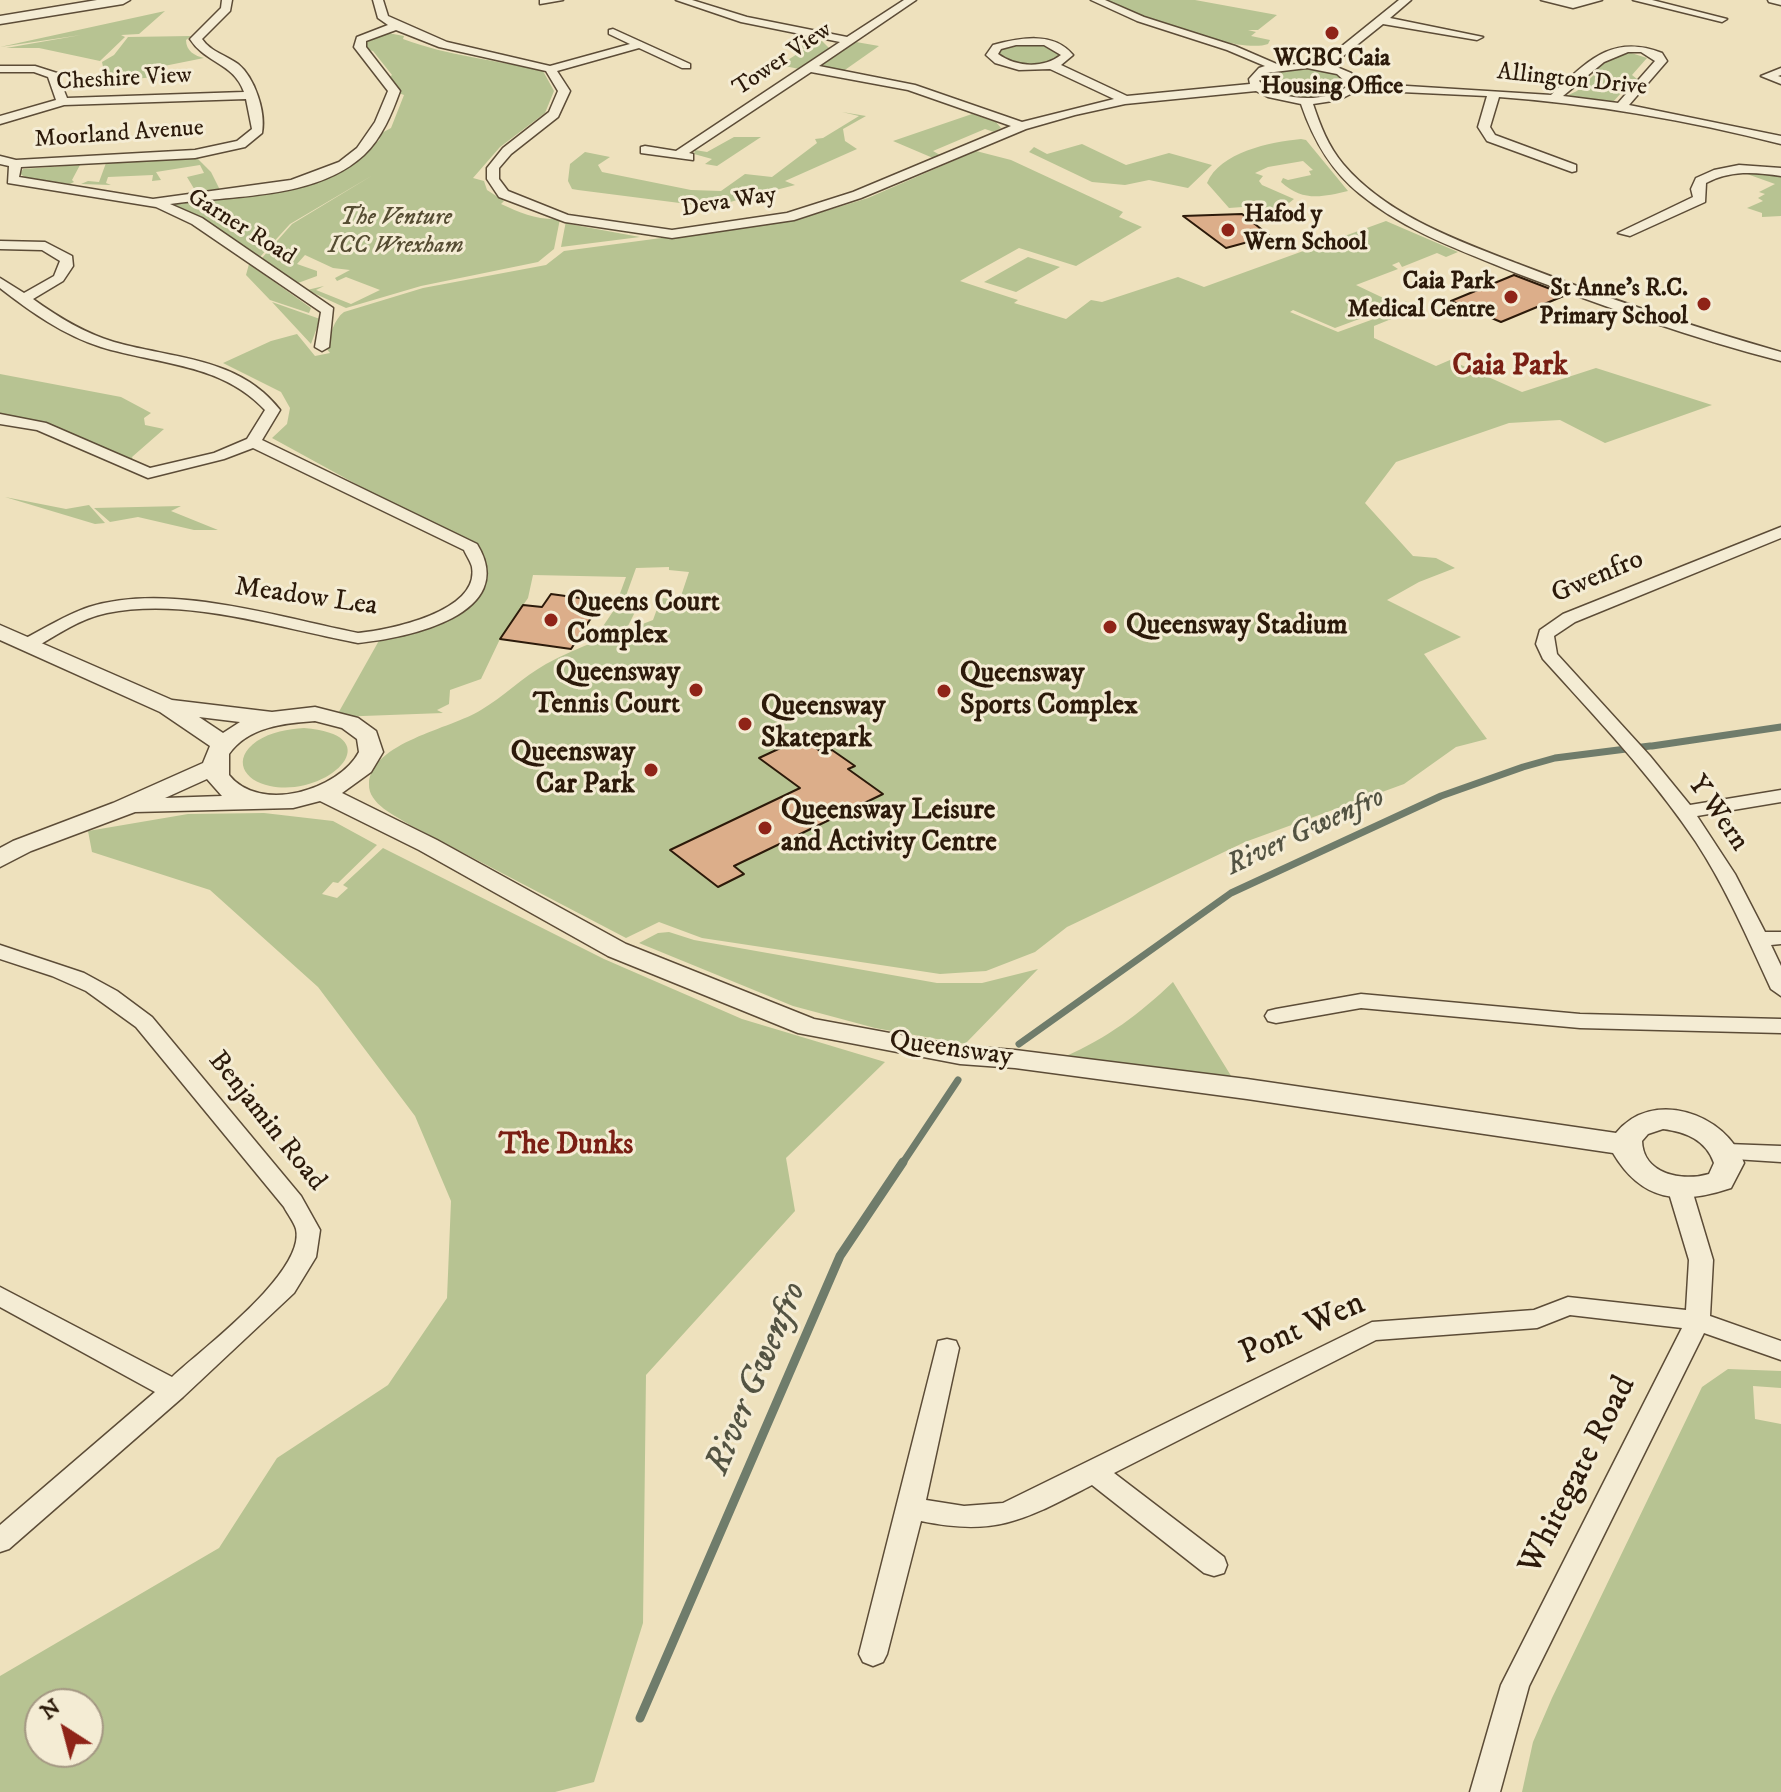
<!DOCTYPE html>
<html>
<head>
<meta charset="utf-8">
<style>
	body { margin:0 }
	#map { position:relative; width:1781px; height:1792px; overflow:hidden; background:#eee1bd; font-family:"IM FELL DW Pica",serif }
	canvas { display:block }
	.north { position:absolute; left:24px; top:1688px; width:80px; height:80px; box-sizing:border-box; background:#f4ecd4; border:2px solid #a49883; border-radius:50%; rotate:324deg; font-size:22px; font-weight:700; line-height:32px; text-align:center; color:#2c1a0a }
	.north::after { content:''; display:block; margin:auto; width:28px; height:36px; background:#8f2418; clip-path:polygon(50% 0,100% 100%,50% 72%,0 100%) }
</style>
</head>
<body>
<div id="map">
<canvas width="1781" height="1792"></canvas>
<div class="north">N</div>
</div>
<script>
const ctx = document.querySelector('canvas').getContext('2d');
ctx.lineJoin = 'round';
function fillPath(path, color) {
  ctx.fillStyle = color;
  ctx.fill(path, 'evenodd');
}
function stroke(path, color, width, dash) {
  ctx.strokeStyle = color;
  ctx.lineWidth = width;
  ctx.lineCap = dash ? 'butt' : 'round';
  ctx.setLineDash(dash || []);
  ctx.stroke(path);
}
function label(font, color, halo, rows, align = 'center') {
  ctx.font = font + ' "IM FELL DW Pica",serif';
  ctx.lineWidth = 6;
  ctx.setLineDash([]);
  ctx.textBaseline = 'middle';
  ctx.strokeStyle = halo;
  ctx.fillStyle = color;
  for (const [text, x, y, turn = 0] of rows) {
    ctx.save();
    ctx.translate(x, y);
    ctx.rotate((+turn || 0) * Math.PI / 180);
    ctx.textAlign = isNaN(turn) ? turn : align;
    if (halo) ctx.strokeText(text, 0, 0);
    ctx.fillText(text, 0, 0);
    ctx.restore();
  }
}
fillPath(new Path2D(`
	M1104 0H1195L1277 15 1258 30H1248L1256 32 1251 36 1270 40 1268 44C1238 55 1135 14 1104 0Z
	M165 11 139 34 121 35 125 37 100 61 39 48H6L81 35 0 47Z
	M388 33 404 36 403 39C448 56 497 60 543 71L554 91 545 113 500 147 473 178 484 181 487 190 504 201 501 204C521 213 536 220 560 219L554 249 538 262 421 286 346 308 307 290 324 286 316 290 351 304 380 290 346 277 337 281 335 278 350 270 333 268 305 255 297 264 317 271V276L298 283 262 258 292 224 373 175 290 224 260 257 256 258 173 205 175 202 273 191 356 163 380 139 376 136 391 128 404 95 396 92 387 79 392 75 373 51 364 49 363 44Z
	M191 36 186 40C186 51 195 56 204 58L154 68 157 77 106 81 102 62 114 55 128 37Z
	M804 38 822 41 830 49 799 69 780 65 805 49 791 46Z
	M856 42 879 46 842 72 822 65Z
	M1013 45H1042L1060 53V57C1042 69 1018 66 999 57L1000 50Z
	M1628 52 1647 58 1632 75 1637 79 1628 80 1619 89 1622 92 1613 102 1564 97 1577 91 1595 74 1593 70 1599 63C1611 63 1613 52 1628 52Z
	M1306 67 1342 76 1349 87C1331 105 1274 103 1260 81L1268 72Z
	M842 112 866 116 843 129 845 141 857 149 785 181 795 185 711 207 578 190 572 189 568 181 570 164 585 152 610 157 598 165 602 172 691 190 721 191 745 174 772 177 817 143 815 139 823 138 859 116Z
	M972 114 996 122 1001 128 994 132 985 129 933 151 940 155 933 158 893 141Z
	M734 137H761L717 166 705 164 712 159 694 154 695 150 707 152Z
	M1301 139 1306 140 1348 191C1322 197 1303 202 1281 182L1283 178 1288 180 1311 175 1309 171 1313 170 1303 161 1268 167 1255 173 1263 176 1259 181 1262 185 1294 199 1284 207 1263 212 1256 206 1229 208 1207 183C1220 152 1270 142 1301 139Z
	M1082 144 1126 165 1169 153 1212 165 1188 188 1149 180 1125 185 1092 182 1029 152 1034 147 1047 154Z
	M976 151 1011 160 1123 212 1119 217 1142 227 1076 266 1019 248 960 281 1018 300 1014 303 1066 319 1091 300 1102 302 1178 277 1204 287 1386 221 1458 252 1446 257 1437 253 1402 267 1399 262 1392 265 1398 269 1356 285 1396 304 1408 301 1335 328 1293 310 1290 312 1338 332 1404 308 1411 311 1374 326V338L1436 366 1450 360 1522 392 1596 368 1712 405 1605 443 1560 420 1509 423 1396 462 1365 503 1413 556 1436 558 1455 568 1419 582 1387 600 1461 637 1424 654 1487 739 1456 747 1404 784 1245 842 1067 927 1035 952 986 971 940 974 702 938 659 922 626 938 410 825C396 816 368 804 369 784 371 742 451 729 481 710 503 697 523 677 546 664 579 646 617 634 653 620L661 598 680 599 689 572 669 570V567L636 568 622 607 637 608 627 628 593 641 614 610 626 577 533 575 528 598 500 639 481 679 450 690 449 704 437 710 443 713 336 717 381 637 432 622 479 583 471 547 272 438 287 424 290 408 281 392 223 363 271 341 297 334 315 356 330 353 326 348C330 336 334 319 344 312L423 288 546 265 564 251 796 220 868 198Z
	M197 158 211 172 220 190 196 192 187 177 204 173 200 165 156 172 161 180 152 181 153 175 108 177 106 183 111 185 81 184 88 181 99 182 106 163Z
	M80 165 72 180 74 182 70 184 27 178 20 174 23 169Z
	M1753 172 1781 176V216L1762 217V213L1747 208 1763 201 1758 198 1765 194 1759 192 1775 184 1747 174Z
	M566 221 569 224 640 237 561 247Z
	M1028 257 1060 267 1016 292 984 282Z
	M249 264 311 308 309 313 270 300 246 275Z
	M272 302 320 319 311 344Z
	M0 374 121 397 151 413 144 418 145 425 164 429 132 457 135 467 41 426 0 419Z
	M5 497 66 509 89 505 105 523 95 524Z
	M181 506 171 511 218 530H194L138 517 110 522 94 508Z
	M304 728C393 735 328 798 270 786 244 781 231 759 257 741 271 732 288 729 304 728Z
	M264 813 333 821 377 845 338 883 333 882 322 894 337 898 348 888 343 885 383 848 604 959 742 1019 885 1062 786 1158 795 1211 646 1375 643 1623 594 1782 555 1792H0V1676L219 1548 277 1458 388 1385 447 1298 451 1201 415 1116 318 987 210 890 92 852 88 831 188 814ZM40 1704H88V1752H40Z
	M669 932 694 940 937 983H982L1038 969 965 1044 875 1028 793 1006 639 943 658 933Z
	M1173 982 1233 1079 1064 1057C1109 1037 1138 1015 1173 982Z
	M1728 1369 1781 1371V1388L1753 1386 1755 1419 1781 1424V1792H1522L1533 1742 1552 1698 1702 1387Z`), '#b7c392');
stroke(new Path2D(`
	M1652 746 1781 727
	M1019 1044 1231 893 1441 796 1523 767 1555 758 1650 746
	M902 1164 958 1080`), '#6f7c6b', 7);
stroke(new Path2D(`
	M640 1718 840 1256 903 1162`), '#6f7c6b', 9);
const building = new Path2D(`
	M1242 214 1270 236 1226 248 1183 216Z
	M1514 275 1566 295 1501 322 1451 301Z
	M551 594 602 601 571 649 500 639 523 605 542 607Z
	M802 738 824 754 832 750 855 766 848 769 883 794 734 866 744 874 718 887 670 850 800 788 759 758Z`);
fillPath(building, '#dcae8a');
stroke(building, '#2c1a0a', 2);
const minor = new Path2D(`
	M222 0H232L230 11 202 39C211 52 226 55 238 64 255 78 266 112 262 133L245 147 195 158 21 167 19 177 153 199 291 180 339 162 357 148 375 122 388 91 354 47 357 37 388 25 378 18 373 0H383L388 16 447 42 550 66 630 44 609 34V30L613 29 690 64V68H682L639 48 557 71 570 91 558 117 511 154 499 168V179L508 191 568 215 672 230 787 213 853 192 1011 126 908 90 811 72 689 153 693 154V160L641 153V147L645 146 676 151 840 42 741 22 676 0H692L747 17 847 37 904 0H916L819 66 915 85 1022 122 1114 99 1050 69 1019 70 995 63 986 55 993 45C1020 38 1053 31 1073 55L1061 65 1127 96 1250 84 1249 79 1259 68 1265 66 1227 50 1137 21 1091 0H1105L1144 17 1235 46 1279 65 1321 63 1399 0H1411L1390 18 1483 37 1477 40 1383 24 1332 65 1351 73 1359 83 1551 95C1586 63 1611 33 1662 53L1667 61 1629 105 1781 136V144C1687 120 1594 104 1499 97L1490 127 1495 135 1576 165V171L1572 172 1487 141 1478 127 1487 96 1358 90 1339 100 1313 104C1320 125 1328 146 1343 164 1387 216 1459 241 1521 265 1606 298 1693 327 1781 352V361C1691 338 1603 306 1516 273 1462 251 1405 231 1360 194 1330 170 1313 139 1301 104L1268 97 1256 91 1125 104 1075 115 1026 129 861 198 794 220 672 238 565 222 499 197 487 179V168L503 148 549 112 558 91 546 71 439 47 396 30 366 41V47L400 91C392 113 382 138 364 155 315 200 232 195 170 204L202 218 333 308 329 347 322 351 315 347 321 312 192 224 156 207 8 183 9 166 0 164V156L16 160 195 150 237 141 252 129 246 99 64 105 0 124V116L56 100 48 77 34 72H0V66H35L57 73 67 98 244 92C234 63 205 63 190 39L221 8ZM1016 45H1044L1061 55C1043 69 1016 67 998 54L1001 49ZM1628 52H1641L1655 61 1618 103 1563 96 1604 62ZM1307 68 1337 74 1349 85C1327 104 1279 102 1259 81L1266 73Z
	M540 0H563L540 4Z
	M1541 0H1602L1573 8Z
	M1633 0H1652L1727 19 1722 22Z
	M1768 0H1781V5L1769 2Z
	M1781 68V75L1778 76 1781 77V84L1761 76Z
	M1739 165 1781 168V176C1755 172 1730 170 1706 183L1705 202 1630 236 1618 233 1693 197 1691 189 1696 178 1714 170Z
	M0 241 45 242 72 256 73 266 63 281 33 299C58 317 84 333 114 342 174 359 239 357 280 410L262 440 477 544C520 614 408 638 358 643 278 628 188 597 107 613 81 618 57 635 34 648H22L19 644 22 640C44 629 65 615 89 607 169 582 277 617 358 633 389 630 480 612 472 567 471 562 466 555 464 550L253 448 224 459 148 478 37 430 0 424V414L46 423 150 468 214 453 247 439 265 410C221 363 160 365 101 347 63 335 31 312 0 288V278L24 293 54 276 60 261 42 250 0 249Z
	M1781 527V538L1575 622 1554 636 1557 654 1650 756 1690 805 1781 790V802L1697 816 1735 874 1765 932H1781V944L1771 945 1781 966V996L1771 989C1748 939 1726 888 1696 842 1652 776 1596 718 1543 659L1536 644 1540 630 1563 614Z
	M0 945 84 973 117 991 152 1017 301 1196 320 1230 316 1257 294 1293 183 1397 9 1549 0 1552V1525L155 1392 0 1307V1287L172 1377C202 1349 306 1272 296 1229 294 1222 287 1213 284 1207L136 1027 86 991 52 976 0 959Z
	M1361 994 1580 1014 1781 1019V1033L1580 1028 1361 1008 1276 1023 1268 1021 1265 1016 1268 1011 1276 1009Z
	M1727 1144 1781 1146V1162L1719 1158 1716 1152 1719 1146Z
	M1680 1182 1688 1184 1692 1190 1713 1260 1710 1316 1781 1341V1360L1704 1333 1529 1686 1500 1792H1470L1501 1685 1682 1328 1570 1315 1537 1328 1376 1340 1114 1473 1224 1557 1227 1565 1224 1573 1214 1576 1204 1573 1092 1485C1026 1519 997 1537 921 1521L887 1654 883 1662 873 1666 863 1662 859 1654 938 1341 947 1339 956 1341 959 1348 926 1500 964 1506 1003 1503 1372 1322 1534 1310 1568 1297 1686 1310 1689 1260 1668 1190 1672 1184Z`);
const tertiary = new Path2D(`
	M97 0H130L123 4 0 24V16Z
	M0 625 172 700 272 712 315 707 358 718 376 731 383 752 371 772 342 793 437 840 626 944 814 1019 960 1046 1015 1050 1247 1079 1616 1133C1652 1088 1726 1113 1744 1163L1731 1188C1680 1205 1642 1202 1613 1153L1247 1099 1015 1068 960 1064 798 1033 608 956 419 850 320 801 293 808 135 812 31 851 0 867V848L13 841 113 803 203 763 210 746 160 712 0 640ZM199 717 240 722 223 733ZM315 721 342 728 357 739 359 752C339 790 260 814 229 775V754C248 727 284 723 315 721ZM207 779 222 796 165 798ZM1663 1129C1686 1132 1706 1140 1714 1163L1709 1174C1682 1182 1643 1174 1642 1141L1648 1134Z`);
stroke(minor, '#5c4c37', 3);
stroke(tertiary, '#5c4c37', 3);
fillPath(minor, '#f4ecd4');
fillPath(tertiary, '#f4ecd4');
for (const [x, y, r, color] of [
	[1332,33,8,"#8f2418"],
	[1228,230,8,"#8f2418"],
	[1511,297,8,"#8f2418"],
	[1704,304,8,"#8f2418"],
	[551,620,8,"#8f2418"],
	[1110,627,8,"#8f2418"],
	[696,690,8,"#8f2418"],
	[944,691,8,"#8f2418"],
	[745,724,8,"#8f2418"],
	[651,770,8,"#8f2418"],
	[765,828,8,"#8f2418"]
]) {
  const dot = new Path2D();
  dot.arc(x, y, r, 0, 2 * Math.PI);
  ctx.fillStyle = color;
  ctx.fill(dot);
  stroke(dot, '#f4ecd4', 3);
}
label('24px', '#2c1a0a', '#f4ecd4', [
	["Tower View",783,60,-34],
	["Cheshire View",124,80,-3],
	["Allington Drive",1572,81,6],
	["Moorland Avenue",119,135,-4],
	["Deva Way",729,203,-9],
	["Garner Road",241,228,32]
]);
label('bold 24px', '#2c1a0a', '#f4ecd4', [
	["WCBC Caia",1332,60,"center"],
	["Housing Office",1332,88,"center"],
	["Hafod y",1244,216,"left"],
	["Wern School",1244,244,"left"],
	["Caia Park",1495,283],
	["Medical Centre",1495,311],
	["St Anne's R.C.",1688,290],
	["Primary School",1688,318]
], 'right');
label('italic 24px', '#564d33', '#f4ecd4', [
	["The Venture",396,219],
	["ICC Wrexham",396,247]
]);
label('28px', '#2c1a0a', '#f4ecd4', [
	["Gwenfro",1598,578,-23],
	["Meadow Lea",306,598,8],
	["Y Wern",1717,814,55],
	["Queensway",951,1050,8],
	["Benjamin Road",266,1122,51]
]);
label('bold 28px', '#2c1a0a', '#f4ecd4', [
	["Queens Court",567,604],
	["Complex",567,636],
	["Queensway Stadium",1126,627],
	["Queensway",680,674,"right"],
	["Tennis Court",680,706,"right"],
	["Queensway",960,675],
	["Sports Complex",960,707],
	["Queensway",761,708],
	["Skatepark",761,740],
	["Queensway",635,754,"right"],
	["Car Park",635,786,"right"],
	["Queensway Leisure",781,812],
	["and Activity Centre",781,844]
], 'left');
label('bold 30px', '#7a1f14', '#f4ecd4', [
	["Caia Park",1510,368]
]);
label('italic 30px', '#535342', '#f4ecd4', [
	["River Gwenfro",1306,833,-25]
]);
label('bold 30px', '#7a1f14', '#f4ecd4', [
	["The Dunks",566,1147]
]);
label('34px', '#2c1a0a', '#f4ecd4', [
	["Pont Wen",1303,1330,-24],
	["Whitegate Road",1579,1476,-63]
]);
label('italic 36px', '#535342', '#f4ecd4', [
	["River Gwenfro",758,1379,-67]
]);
</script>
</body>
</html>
